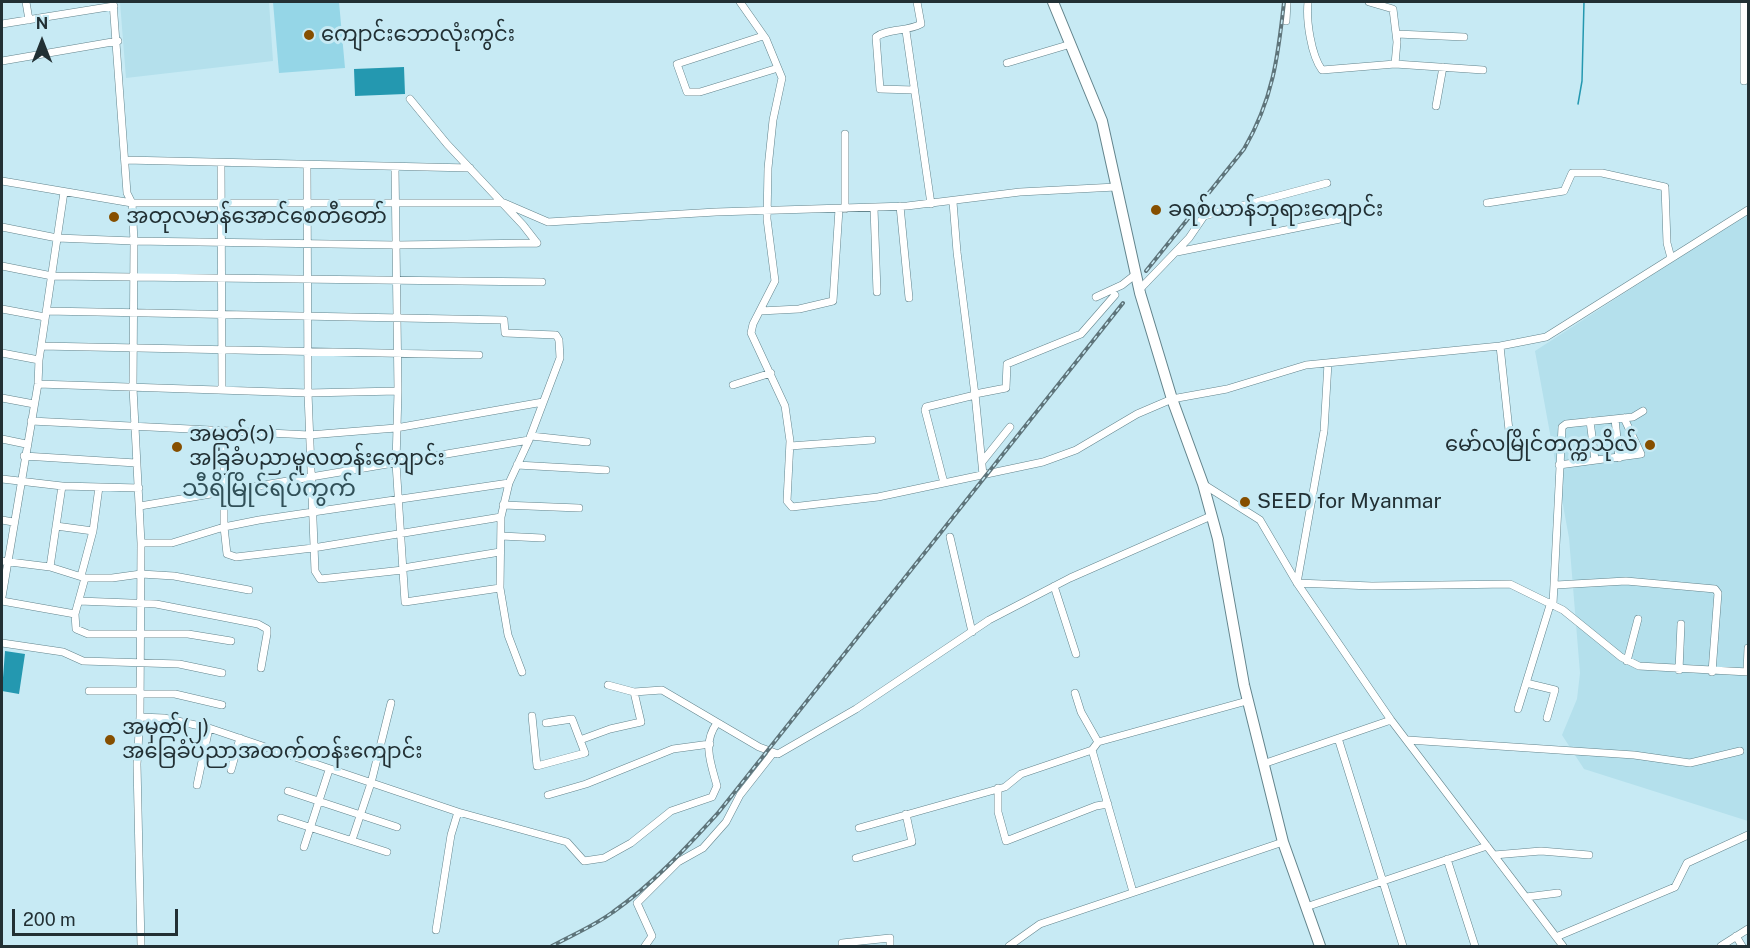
<!DOCTYPE html>
<html>
<head>
<meta charset="utf-8">
<style>
	body { margin:0 }
	#map { position:relative; width:1750px; height:948px; overflow:hidden; background:#c7eaf4; font-family:"Public Sans",sans-serif }
	canvas { display:block }
	.frame { position:absolute; inset:0; border:3px solid #223034; pointer-events:none }
	.north { position:absolute; left:12px; top:12px; width:60px; height:60px; -webkit-text-stroke:4px #c7eaf4; paint-order:stroke; rotate:0deg; font-size:16px; font-weight:700; line-height:24px; text-align:center; color:#223034 }
	.north::after { content:''; display:block; margin:auto; width:21px; height:27px; background:#223034; clip-path:polygon(50% 0,100% 100%,50% 72%,0 100%) }
	.scale { position:absolute; left:12px; top:909px; width:166px; height:27px; box-sizing:border-box; border:3px solid #223034; border-top:0; padding-left:8px; font-size:18px; line-height:21px; white-space:nowrap; color:#223034; -webkit-text-stroke:4px #c7eaf4; paint-order:stroke }
</style>
</head>
<body>
<div id="map">
<canvas width="1750" height="948"></canvas>
<div class="frame"></div>
<div class="north">N</div>
<div class="scale">200 m</div>
</div>
<script>
const ctx = document.querySelector('canvas').getContext('2d');
ctx.lineJoin = 'round';
function fillPath(path, color) {
  ctx.fillStyle = color;
  ctx.fill(path, 'evenodd');
}
function stroke(path, color, width, dash) {
  ctx.strokeStyle = color;
  ctx.lineWidth = width;
  ctx.lineCap = dash ? 'butt' : 'round';
  ctx.setLineDash(dash || []);
  ctx.stroke(path);
}
function label(font, color, halo, rows, align = 'center') {
  ctx.font = font + ' "Public Sans","Noto Sans Myanmar",sans-serif';
  ctx.lineWidth = 6;
  ctx.setLineDash([]);
  ctx.textBaseline = 'middle';
  ctx.strokeStyle = halo;
  ctx.fillStyle = color;
  for (const [text, x, y, turn = 0] of rows) {
    ctx.save();
    ctx.translate(x, y);
    ctx.rotate((+turn || 0) * Math.PI / 180);
    ctx.textAlign = isNaN(turn) ? turn : align;
    if (halo) ctx.strokeText(text, 0, 0);
    ctx.fillText(text, 0, 0);
    ctx.restore();
  }
}
fillPath(new Path2D(`
	M120 2H269L273 61 126 78Z
	M1748 213V821L1584 769 1562 735 1577 699 1580 673 1569 538 1535 351Z`), '#b4e0ec');
fillPath(new Path2D(`
	M273 2H339L345 68 279 73Z`), '#95d6e7');
fillPath(new Path2D(`
	M404 67 405 94 355 96 354 69Z
	M5 651 25 654 19 694 2 691Z`), '#2498b0');
stroke(new Path2D(`
	M1578 104 1582 81 1584 2`), '#2498b0', 1.5);
const minor = new Path2D(`
	M26 2 29 20
	M113 2 127 193 132 203 134 241 133 388 141 543 140 717 137 764 141 946
	M740 2 766 39 782 78 773 120 768 168 767 219 775 281 753 324 751 333 785 406 790 441 787 501 792 507 878 497 1043 462 1076 450 1137 414 1172 399 1227 389 1306 365 1500 346 1546 337 1748 210
	M1308 2C1306 20 1311 55 1322 70L1395 64 1483 70
	M1369 2 1393 9 1397 42 1395 64
	M1286 21 1287 2
	M2 24 114 6
	M906 31 931 204
	M1397 34 1464 37
	M763 36 677 64 687 92H700L778 68
	M2 61 118 41
	M1007 63 1071 44
	M1744 81V2
	M914 90 880 89 876 37C888 28 906 32 921 24L917 2
	M410 99 447 144 523 225 537 243
	M1436 106 1443 67
	M845 134V209
	M125 160 470 168
	M221 163 222 390
	M307 166 308 393 315 571 320 579 403 570
	M395 167 398 391 396 463 405 602 500 588
	M2 181 132 203H504L548 222 716 212 907 206 1020 192 1116 187
	M1487 203 1564 191 1572 173H1602L1665 187 1667 243 1671 258
	M900 206 909 298
	M874 208 877 292
	M2 227 57 238 134 241 396 245 537 243
	M1177 252 1350 217
	M2 266 52 276 542 282
	M1139 290 1189 238 1204 216 1327 183
	M1096 297 1122 285 1136 274
	M2 309 45 317
	M46 311 504 320 505 333 556 335 559 340 560 358 529 440 509 483 501 517 500 588 508 635 522 672
	M760 311 799 309 833 301 839 209
	M41 346 479 355
	M1500 346 1511 449
	M2 353 39 360
	M1328 363 1324 431 1297 583 1372 586 1510 584 1563 610 1621 657 1639 666 1748 672
	M38 384 308 393 398 391
	M733 385 771 373
	M2 398 34 404
	M1615 419 1619 458
	M31 421 309 435 396 428 543 402
	M1590 421 1595 460
	M224 431V527L227 554 236 557 313 548 501 517
	M531 436 587 442
	M2 439 26 444
	M790 446 872 440
	M24 456 136 463
	M982 462 1010 427
	M517 465 606 470
	M1559 465 1641 454 1624 418
	M983 475 975 394 1006 388 1007 364 1081 334 1115 295
	M2 479 62 486 139 488
	M944 483 925 410 926 407 975 395 957 252 953 202
	M1203 484 1260 520 1297 583 1391 720 1563 946
	M503 505 579 508
	M140 506 529 440
	M2 520 13 522
	M56 526 93 531
	M501 536 542 538
	M950 537 972 632
	M141 543H172L224 527 259 520 509 483
	M2 561 50 567 85 578H112L141 574 174 576 249 590
	M50 567 62 486
	M403 568 500 552
	M81 576 93 531 99 487
	M1556 585 1626 581 1715 589 1718 593 1712 672
	M1054 586 1076 654
	M2 597 38 384 39 360 64 192
	M2 601 75 614 76 629 88 634H188L231 641
	M79 601 156 604 258 624 267 629V634L261 668
	M1553 604 1562 427 1566 424 1633 417 1643 411
	M75 614 85 578
	M2 643 63 652 83 661 179 664 222 673
	M1627 661 1638 619
	M1679 670 1681 624
	M1747 672 1748 648
	M1526 683 1555 690 1547 718
	M608 685 634 692 662 690 759 747 778 754 856 709 989 620 1070 578 1211 516
	M89 691H140
	M1075 693 1081 712 1098 742
	M140 694H175L222 705
	M1518 709 1551 602
	M532 716 537 766 585 753 580 740 610 729 641 722 634 692
	M140 717 164 718 209 728 458 812 451 835 436 930
	M546 723 572 719 580 740
	M1338 738 1403 946
	M1408 740 1634 755 1690 763 1740 751
	M1092 750 1133 892
	M1263 764 1391 720
	M231 770 240 738
	M197 785 209 728
	M998 788V812L1006 841 1096 806 1108 804
	M288 791 397 827
	M548 795 586 784 673 749 710 744
	M458 812 567 842 584 861 604 858 631 843 671 811 712 797 717 786C711 764 702 743 717 723
	M281 818 387 852
	M859 828 1005 787 1021 774 1092 750 1098 742 1247 701
	M352 840 371 783 391 703
	M304 847 329 770
	M1494 855 1541 851 1589 855
	M856 858 912 842 906 814
	M1447 859 1475 946
	M1526 897 1558 893
	M1306 907 1487 846
	M1736 936 1742 946
	M1556 937 1675 887 1687 863 1748 835
	M645 946 652 936 637 903 678 862 703 848 726 822 740 795 773 753
	M842 946V943L890 938V946
	M1009 946 1040 924 1283 842
	M1721 946 1748 929`);
const trunk = new Path2D(`
	M1053 2 1102 121 1140 293 1172 399 1203 484 1218 539 1244 685 1283 842 1320 946`);
stroke(minor, '#63848c', 8);
stroke(trunk, '#63848c', 12);
stroke(minor, '#fff', 7);
stroke(trunk, '#fff', 10);
const rail = new Path2D(`
	M1146 271 1244 149C1273 99 1278 57 1284 2
	M552 946C572 935 594 926 613 912 653 884 685 849 718 813L1123 303`);
stroke(rail, '#5e747a', 4);
stroke(rail, '#c7eaf4', 1.5, [4.5]);
for (const [x, y, r, color] of [
	[309,35,6,"#864f00"],
	[1156,210,6,"#864f00"],
	[114,217,6,"#864f00"],
	[1650,445,6,"#864f00"],
	[177,447,6,"#864f00"],
	[1245,502,6,"#864f00"],
	[110,740,6,"#864f00"]
]) {
  const dot = new Path2D();
  dot.arc(x, y, r, 0, 2 * Math.PI);
  ctx.fillStyle = color;
  ctx.fill(dot);
  stroke(dot, '#c7eaf4', 2);
}
label('21px', '#223034', '#c7eaf4', [
	["ကျောင်းဘောလုံးကွင်း",321,35],
	["ခရစ်ယာန်ဘုရားကျောင်း",1168,210],
	["အတုလမာန်အောင်စေတီတော်",126,217],
	["အမှတ်(၁)",189,435],
	["အခြခံပညာမူလတန်းကျောင်း",189,459],
	["မော်လမြိုင်တက္ကသိုလ်",1638,445,"right"],
	["SEED for Myanmar",1257,502],
	["အမှတ်(၂)",122,728],
	["အခြေခံပညာအထက်တန်းကျောင်း",122,752]
], 'left');
label('24px', '#315058', '#c7eaf4', [
	["သီရိမြိုင်ရပ်ကွက်",269,489]
]);
</script>
</body>
</html>
